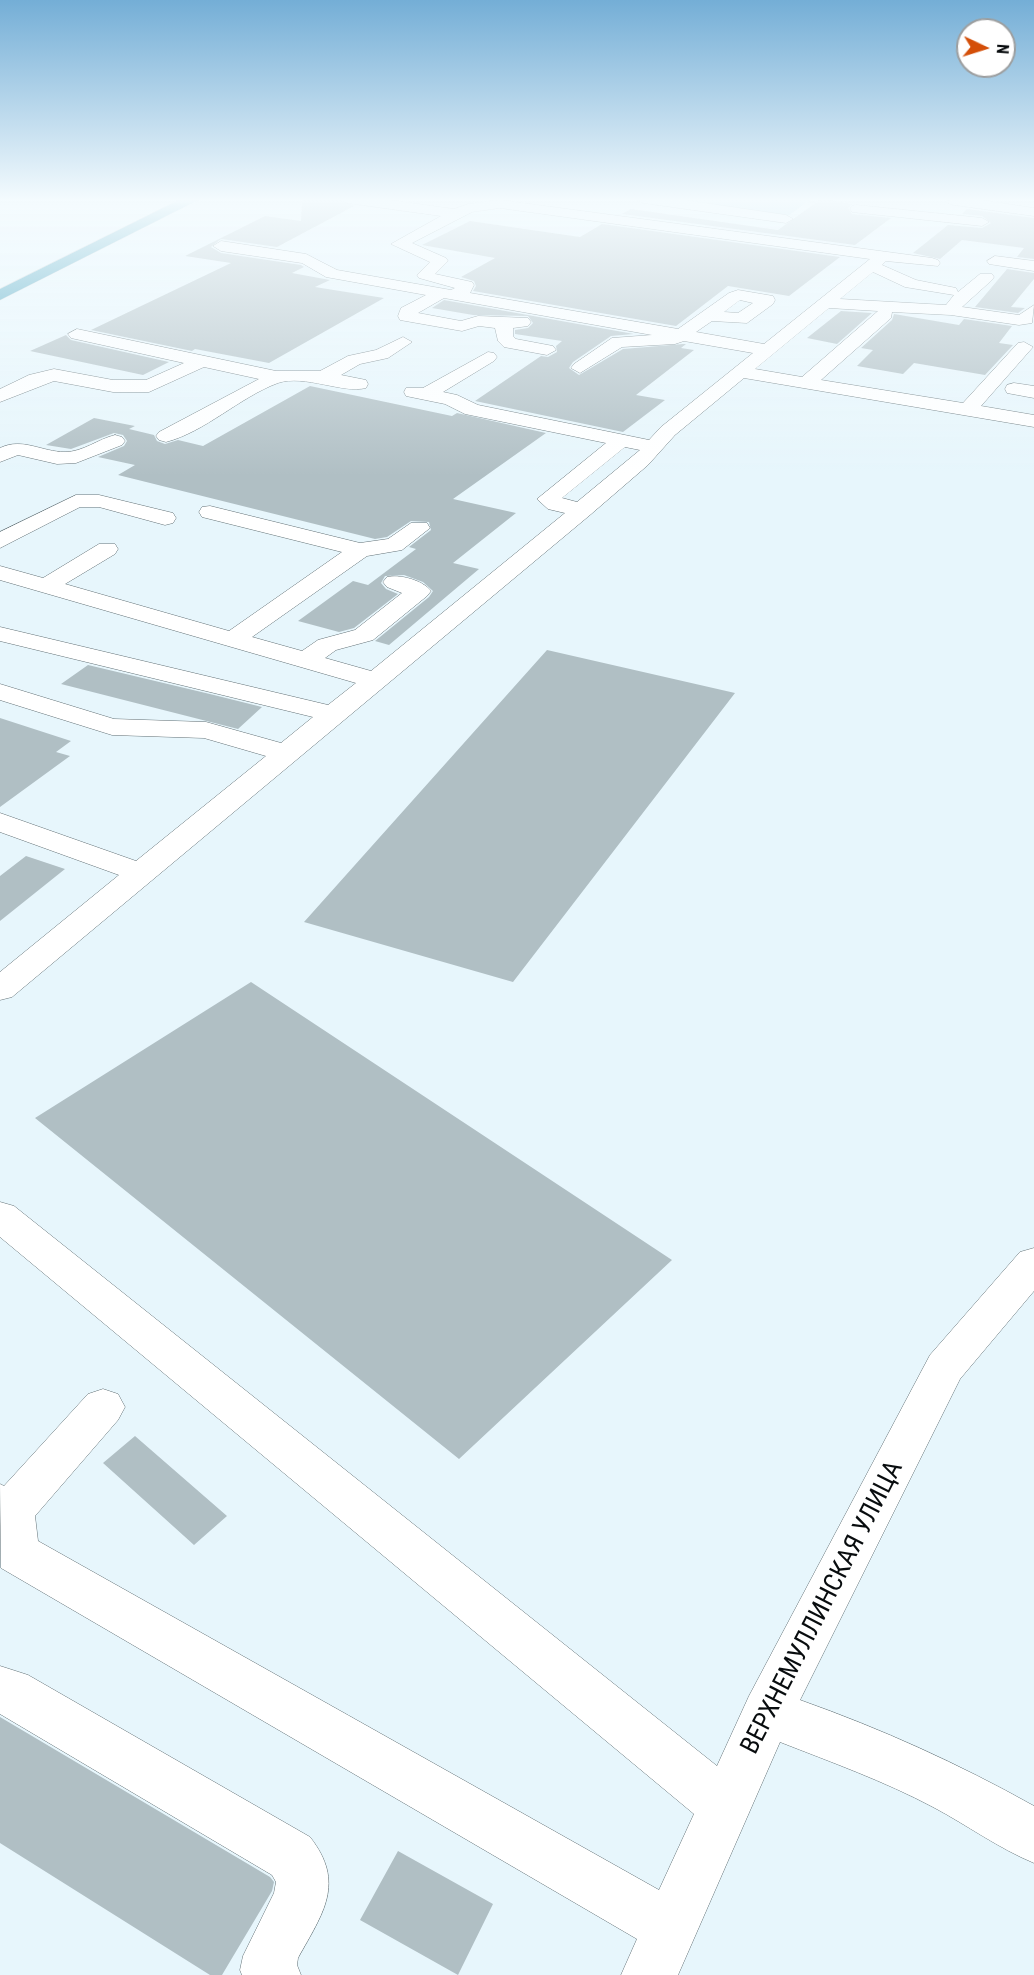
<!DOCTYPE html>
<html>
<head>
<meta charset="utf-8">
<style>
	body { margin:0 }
	#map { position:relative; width:1034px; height:1975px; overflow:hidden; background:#e7f6fc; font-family:"Roboto Condensed",sans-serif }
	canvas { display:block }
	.north { position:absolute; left:956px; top:18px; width:60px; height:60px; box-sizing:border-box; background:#fff; border:2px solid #9c9e9f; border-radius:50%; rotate:94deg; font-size:16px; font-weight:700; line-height:24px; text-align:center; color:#080c0e }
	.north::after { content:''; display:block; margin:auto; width:21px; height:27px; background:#d44f09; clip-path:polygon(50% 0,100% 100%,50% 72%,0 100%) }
</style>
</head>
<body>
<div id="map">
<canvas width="1034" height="1975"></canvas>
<div class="north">N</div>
</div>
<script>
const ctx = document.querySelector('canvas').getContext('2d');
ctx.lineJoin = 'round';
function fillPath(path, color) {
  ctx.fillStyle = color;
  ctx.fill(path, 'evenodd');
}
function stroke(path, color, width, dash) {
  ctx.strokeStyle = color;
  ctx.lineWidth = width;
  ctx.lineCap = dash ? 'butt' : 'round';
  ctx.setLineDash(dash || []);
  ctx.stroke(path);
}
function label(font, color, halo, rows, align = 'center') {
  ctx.font = font + ' "Roboto Condensed",sans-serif';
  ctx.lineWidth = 4.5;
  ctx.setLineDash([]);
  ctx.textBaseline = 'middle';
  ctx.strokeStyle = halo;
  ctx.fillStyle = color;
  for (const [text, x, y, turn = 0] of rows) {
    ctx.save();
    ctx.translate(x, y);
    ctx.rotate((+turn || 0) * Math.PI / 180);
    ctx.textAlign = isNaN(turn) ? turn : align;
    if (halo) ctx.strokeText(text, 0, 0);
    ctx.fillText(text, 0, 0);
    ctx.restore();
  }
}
fillPath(new Path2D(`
	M674 199H811L788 216Z`), '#b0d8e6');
fillPath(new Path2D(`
	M302 199H338L354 206 277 247 221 239 211 247 221 253 301 265 304 267 292 273 330 280 315 287 384 298 269 363 195 349 192 351 91 330 231 263 185 256 265 216 301 221Z
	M821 199 853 204 848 208 852 214 891 218 855 245 622 214 631 209 778 230Z
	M967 209 1034 218V259L1017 257 1024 248 962 240 940 259 913 253 948 225 982 228 991 223 982 216 962 214Z
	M470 221 580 237 602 224 840 257 789 296 728 286 676 326 473 291 476 286 474 281 461 277 495 258 422 245Z
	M1007 269 1034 273V279L1011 307 1025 308 1018 313 975 307Z
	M444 300 634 334 611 336 573 362 569 368 579 375 623 349 683 344H686L681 348 694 350 636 395 665 400 623 432 475 401 541 356 548 357 557 352 556 346 562 341 515 334V330L528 328 533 323 528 316 473 315 432 308Z
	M841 311 872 313 837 344 807 338Z
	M894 314 959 325 964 319 1012 326 999 343 1013 345 985 375 914 363 903 374 857 366 873 350 861 348 892 320Z
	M66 335 71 340 169 362 143 375 30 351Z
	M310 386 452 416 457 413 546 433 453 499 516 513 453 563 479 569 389 645 375 641 429 597 433 591 423 582 404 575 385 576 381 583 386 589 398 594 354 628 339 632 298 621 353 581 368 585 416 549 409 547 431 530 429 522 411 521 387 537 375 539 118 475 135 465 98 457 124 446 127 441 123 435 114 433 71 449 46 445 94 418 135 426 129 429 154 435 157 441 165 444 178 440 203 446Z
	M547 650 735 693 513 982 304 922Z
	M88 665 214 695 262 707 238 729 61 684Z
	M0 718 71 741 56 752 70 756 0 807Z
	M26 856 65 869 0 921V876Z
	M251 982 672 1260 459 1459 35 1118Z
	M135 1436 227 1516 194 1545 103 1463Z
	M0 1717 270 1877 274 1882 272 1891 222 1975H210L0 1843Z
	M398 1851 493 1904 458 1975 360 1920Z`), '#b0bfc4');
const minor = new Path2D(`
	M340 199H382L454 209 468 204 500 200 932 258 938 260 940 263 938 266 886 261 882 265 916 280 956 288 958 292 980 274H992L994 277 992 280 962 307 1019 315 1034 305 1032 323 1019 325 951 315 892 312 891 318 821 380 963 403 1018 343 1024 342 1033 347 981 406 1034 415V427L744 378 675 435 648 465 590 515 12 997 0 1000V972L119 875 0 832V813L136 861 266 756 204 738 112 735 0 700V684L114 719 206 722 281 743 313 717 0 641V627L328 705 356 683 0 580V566L43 578 99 544H115L118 549 115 554 65 584 229 631 342 552 202 517 199 512 202 507 210 506 360 543 388 539 411 523H427L430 528 402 550 367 556 252 637 302 651 318 640 355 630 402 593 387 587 383 582 387 577C399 574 423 580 431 591L427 596 373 640 336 650 325 658 371 671 565 513 548 509 537 499 606 443 465 414 445 404 406 396 404 392 406 388H423L488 352 494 353 497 357 494 361 443 392 457 395 478 405 649 440 661 427 753 353 684 341 675 344 622 347 580 373 571 368 574 364 612 338 652 335 444 298 418 313 461 321 478 316 528 318 531 322 528 326 513 328V336L516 339 553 346 556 350 547 355 504 347 498 341 495 328 479 326 462 331 400 320 398 316 401 308 426 295 326 277 302 263 221 251 213 246 221 241 306 254 337 270 451 290 455 288 419 278 417 275 430 262 391 244 441 216 347 203ZM500 208 870 259 764 344 696 332 712 321 747 323 773 304 775 300 773 296 738 290 729 293 678 329 470 293 474 285 472 282 435 274 448 261 446 258 412 243 472 212ZM873 272 905 287 954 295 946 305 840 299ZM740 300 753 303 738 313 724 312ZM829 308 878 311 802 377 755 369ZM625 447 640 450 577 502 562 498Z
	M636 199H677L786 215 793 219 786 223 643 203Z
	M948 199H974L1034 208V216L954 205 949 204Z
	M857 205 982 218 989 222 982 226 852 212 850 209 852 206Z
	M995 256 1034 261V271L989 264 987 261Z
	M77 329 276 371H320L348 356 376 350 403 337 412 342 388 358 360 364 341 375 366 380 368 384 366 388C343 394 304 374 278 383 240 397 205 432 166 442L159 440 156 436 159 432 259 379 204 367 149 392H113L54 381 0 402V389L29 375 54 369 113 380H146L184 363 71 338 68 334Z
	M1014 383 1034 386V398L1007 393 1005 389 1007 385Z
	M115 435 122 437 125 441 122 445 76 463 57 464 18 455 0 462V448C22 437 42 452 65 452 83 452 98 439 115 435Z
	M76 495H99L173 513 176 518 173 523 165 525 99 507H80L0 548V532Z
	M0 1202 14 1206 717 1766 749 1696 930 1355 1020 1252 1034 1248V1291L960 1379 800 1700C882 1729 959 1764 1034 1806V1863C998 1848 967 1825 933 1807 884 1781 831 1762 780 1742L678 1975H621L637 1939 1 1568 0 1484 4 1486 88 1394 103 1389 118 1394 125 1407 118 1420 35 1516 38 1541 659 1890 694 1814 0 1237Z
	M0 1666 28 1675 310 1837C346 1883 323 1913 298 1958L297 1965 301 1975H242L240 1970 243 1956 274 1893 276 1882 272 1875 0 1714Z`);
const highway = new Path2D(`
	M181 199H200L0 300V289Z`);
stroke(minor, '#637176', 1);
stroke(highway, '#d3d3d4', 1);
fillPath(minor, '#fff');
fillPath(highway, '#3c9dba');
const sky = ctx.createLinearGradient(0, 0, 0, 476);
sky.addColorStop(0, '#74aed6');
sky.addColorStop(0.42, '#f4fbfe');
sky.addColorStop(1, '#f4fbfe00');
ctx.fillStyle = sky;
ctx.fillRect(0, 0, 1034, 476);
label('26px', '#080c0e', '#fff', [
	["ВЕРХНЕМУЛЛИНСКАЯ УЛИЦА",823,1608,-63]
]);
</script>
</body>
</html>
